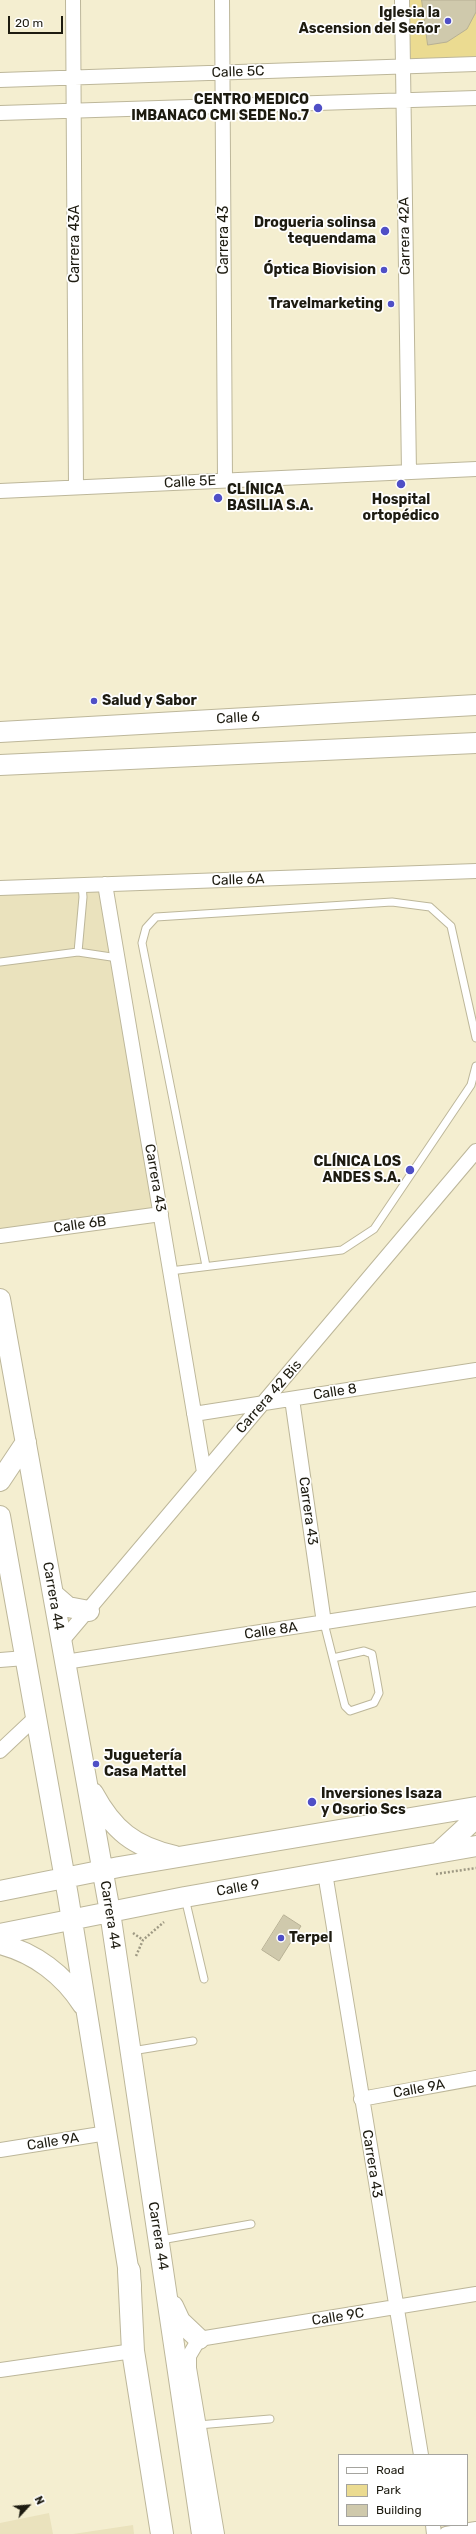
<!DOCTYPE html>
<html>
<head>
<meta charset="utf-8">
<style>
	body { margin:0 }
	#map { position:relative; width:476px; height:2534px; overflow:hidden; background:#f4eed0; font-family:Rubik,sans-serif }
	canvas { display:block }
	.legend { position:absolute; left:338px; top:2454px; width:130px; height:72px; box-sizing:border-box; background:#fff; border:1px solid #a5a49f; margin:0; padding:5px 7px; list-style:none; font-size:12px; color:#1d1b10 }
	.legend li { display:flex; align-items:center; gap:8px; height:20px }
	.legend b { width:20px; border:1px solid #a5a49f }
	.north { position:absolute; left:8px; top:2486px; width:40px; height:40px; -webkit-text-stroke:3px #fff; paint-order:stroke; rotate:64deg; font-size:11px; font-weight:700; line-height:16px; text-align:center; color:#1d1b10 }
	.north::after { content:''; display:block; margin:auto; width:14px; height:18px; background:#1d1b10; clip-path:polygon(50% 0,100% 100%,50% 72%,0 100%) }
	.scale { position:absolute; left:8px; top:16px; width:55px; height:18px; box-sizing:border-box; border:2px solid #1d1b10; border-top:0; padding-left:5px; font-size:12px; line-height:14px; white-space:nowrap; color:#1d1b10; -webkit-text-stroke:3px #fff; paint-order:stroke }
</style>
</head>
<body>
<div id="map">
<canvas width="476" height="2534"></canvas>
<ul class="legend">
<li><b style="height:5px;background:#fff"></b>Road</li>
<li><b style="height:11px;background:#ebdb91"></b>Park</li>
<li><b style="height:11px;background:#cfc9ac"></b>Building</li>
</ul>
<div class="north">N</div>
<div class="scale">20 m</div>
</div>
<script>
const ctx = document.querySelector('canvas').getContext('2d');
ctx.lineJoin = 'round';
function fillPath(path, color) {
  ctx.fillStyle = color;
  ctx.fill(path, 'evenodd');
}
function stroke(path, color, width, dash) {
  ctx.strokeStyle = color;
  ctx.lineWidth = width;
  ctx.lineCap = dash ? 'butt' : 'round';
  ctx.setLineDash(dash || []);
  ctx.stroke(path);
}
function label(font, color, halo, rows, align = 'center') {
  ctx.font = font + ' Rubik,sans-serif';
  ctx.lineWidth = 3.5;
  ctx.setLineDash([]);
  ctx.textBaseline = 'middle';
  ctx.strokeStyle = halo;
  ctx.fillStyle = color;
  for (const [text, x, y, turn = 0] of rows) {
    ctx.save();
    ctx.translate(x, y);
    ctx.rotate((+turn || 0) * Math.PI / 180);
    ctx.textAlign = isNaN(turn) ? turn : align;
    if (halo) ctx.strokeText(text, 0, 0);
    ctx.fillText(text, 0, 0);
    ctx.restore();
  }
}
fillPath(new Path2D(`
	M105 884 161 1214 0 1236V888Z
	M49 2513 53 2534H0V2523Z
	M133 2525 134 2534H73Z`), '#eae2bd');
fillPath(new Path2D(`
	M402 0H476V64L403 67Z`), '#ebdb91');
const building = new Path2D(`
	M422 0H476V12L467 29 447 42 428 45Z
	M284 1915 301 1926 279 1961 262 1950Z`);
fillPath(building, '#cfc9ac');
stroke(building, '#b7b094', 1);
const lane = new Path2D(`
	M78 952 118 958
	M0 962 78 952 83 897 82 885
	M206 1266 142 943 146 928 156 917 392 902 430 907 451 926 476 1038
	M170 1271 342 1250 374 1229 471 1085 476 1066
	M324 1623 345 1706 350 1711 374 1703 379 1693 372 1654 364 1651 333 1658
	M185 1898 204 1979
	M132 2051 193 2041
	M161 2240 251 2224
	M198 2425 270 2419`);
const street = new Path2D(`
	M73 0 76 487
	M222 0 225 480
	M402 0 409 472
	M0 80 476 64
	M0 113 476 98
	M0 491 476 469
	M105 884 204 1472
	M0 888 476 871
	M0 1236 161 1214
	M292 1399 324 1623
	M194 1414 476 1370
	M61 1642 476 1151
	M0 1660 25 1658
	M65 1662 476 1599
	M0 1751 36 1717
	M325 1873 421 2455
	M361 2099 476 2078
	M0 2150 107 2133
	M0 2370 133 2351
	M433 2525 434 2534
	M217 2534 189 2368V2356L199 2339 476 2294
	M446 2534 476 2529`);
const secondary = new Path2D(`
	M0 732 476 705
	M0 765 476 743
	M0 1299 110 1912 202 2534
	M0 1481 26 1442
	M0 1516 68 1896 131 2286
	M53 1594 68 1607 89 1611
	M93 1793C113 1830 134 1847 175 1856
	M439 1852 476 1818
	M0 1891 119 1867 476 1807
	M0 1934 185 1897 476 1846
	M0 1944C35 1953 64 1975 83 2005
	M173 2306 180 2321 199 2339`);
const primary = new Path2D(`
	M129 2271 133 2351 162 2534`);
stroke(lane, '#bdb79a', 9);
stroke(street, '#bdb79a', 16);
stroke(secondary, '#bdb79a', 22);
stroke(primary, '#bdb79a', 24);
stroke(new Path2D(`
	M436 1874 476 1868
	M133 1933 143 1940
	M136 1956 143 1940 164 1922`), '#9e9983', 2.5, [2, 2]);
stroke(lane, '#fff', 7);
stroke(street, '#fff', 14);
stroke(secondary, '#fff', 20);
stroke(primary, '#fff', 22);
for (const [x, y, r, color] of [
	[448,21,4,"#4f4fc6"],
	[318,108,5,"#4f4fc6"],
	[385,231,5,"#4f4fc6"],
	[384,270,4,"#4f4fc6"],
	[391,304,4,"#4f4fc6"],
	[401,484,5,"#4f4fc6"],
	[218,498,5,"#4f4fc6"],
	[94,701,4,"#4f4fc6"],
	[410,1170,5,"#4f4fc6"],
	[96,1764,4,"#4f4fc6"],
	[312,1802,5,"#4f4fc6"],
	[281,1938,4,"#4f4fc6"]
]) {
  const dot = new Path2D();
  dot.arc(x, y, r, 0, 2 * Math.PI);
  ctx.fillStyle = color;
  ctx.fill(dot);
  stroke(dot, '#fff', 1.5);
}
label('bold 14px', '#1d1b10', '#fff', [
	["Iglesia la",440,13],
	["Ascension del Señor",440,29],
	["CENTRO MEDICO",309,100],
	["IMBANACO CMI SEDE No.7",309,116],
	["Drogueria solinsa",376,223],
	["tequendama",376,239],
	["Óptica Biovision",376,270],
	["Travelmarketing",383,304],
	["CLÍNICA",227,490,"left"],
	["BASILIA S.A.",227,506,"left"],
	["Hospital",401,500,"center"],
	["ortopédico",401,516,"center"],
	["Salud y Sabor",102,701,"left"],
	["CLÍNICA LOS",401,1162],
	["ANDES S.A.",401,1178],
	["Juguetería",104,1756,"left"],
	["Casa Mattel",104,1772,"left"],
	["Inversiones Isaza",321,1794,"left"],
	["y Osorio Scs",321,1810,"left"],
	["Terpel",289,1938,"left"]
], 'right');
label('14px', '#1d1b10', '#fff', [
	["Calle 5C",238,72,-2],
	["Carrera 42A",405,236,-91],
	["Carrera 43",224,240,-90],
	["Carrera 43A",75,244,-90],
	["Calle 5E",190,482,-3],
	["Calle 6",238,718,-3],
	["Calle 6A",238,880,-2],
	["Carrera 43",155,1178,80],
	["Calle 6B",80,1225,-8],
	["Calle 8",335,1392,-9],
	["Carrera 42 Bis",269,1397,-49],
	["Carrera 43",308,1511,82],
	["Carrera 44",53,1596,80],
	["Calle 8A",271,1631,-8],
	["Calle 9",238,1888,-10],
	["Carrera 44",110,1915,81],
	["Calle 9A",419,2089,-10],
	["Calle 9A",53,2142,-9],
	["Carrera 43",372,2164,81],
	["Carrera 44",158,2236,81],
	["Calle 9C",338,2317,-9]
]);
</script>
</body>
</html>
